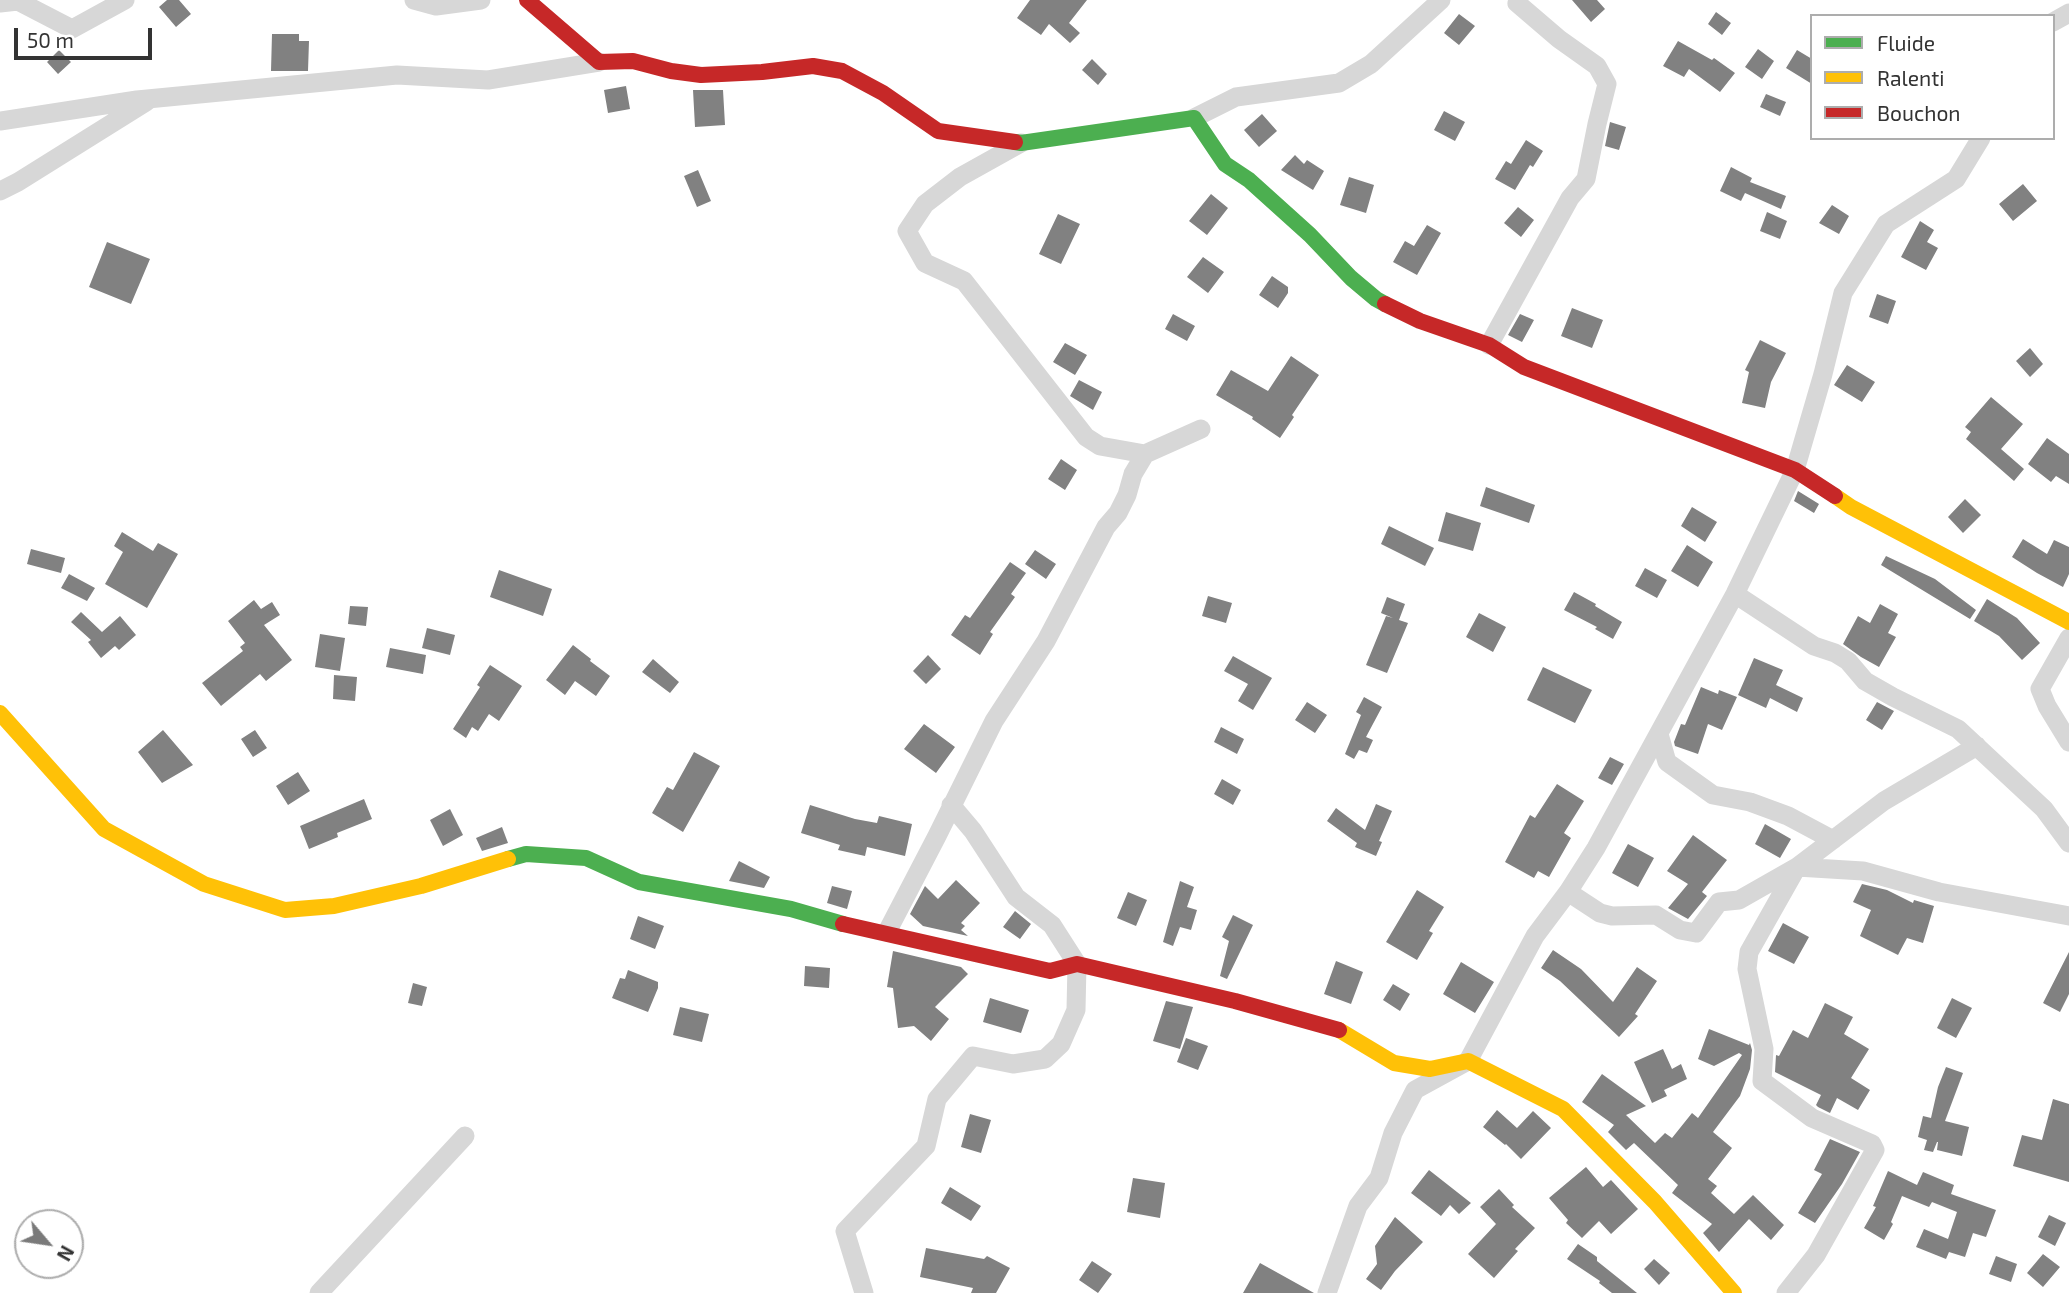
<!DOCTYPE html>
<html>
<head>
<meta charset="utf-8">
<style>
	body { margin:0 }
	#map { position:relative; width:2069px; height:1293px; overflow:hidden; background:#fff; font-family:"Exo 2",sans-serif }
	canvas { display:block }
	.legend { position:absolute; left:1810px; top:14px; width:245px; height:126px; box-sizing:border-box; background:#fff; border:2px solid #adadad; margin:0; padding:9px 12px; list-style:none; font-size:21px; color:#333 }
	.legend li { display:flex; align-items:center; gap:14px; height:35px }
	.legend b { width:35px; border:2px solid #adadad }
	.north { position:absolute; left:14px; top:1209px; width:70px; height:70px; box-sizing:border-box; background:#fff; border:2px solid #adadad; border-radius:50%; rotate:119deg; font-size:19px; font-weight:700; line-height:28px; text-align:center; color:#333 }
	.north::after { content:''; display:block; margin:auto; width:24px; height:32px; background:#7a7a7a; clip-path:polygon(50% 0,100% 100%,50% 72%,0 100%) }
	.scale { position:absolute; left:14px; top:28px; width:138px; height:32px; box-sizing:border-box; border:4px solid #333; border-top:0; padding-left:9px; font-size:21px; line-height:24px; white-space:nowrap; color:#333; -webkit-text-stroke:5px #fff; paint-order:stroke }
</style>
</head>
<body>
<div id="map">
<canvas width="2069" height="1293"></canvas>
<ul class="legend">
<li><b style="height:9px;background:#4caf50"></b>Fluide</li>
<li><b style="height:9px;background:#ffc107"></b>Ralenti</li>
<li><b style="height:9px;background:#c62828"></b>Bouchon</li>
</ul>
<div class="north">N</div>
<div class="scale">50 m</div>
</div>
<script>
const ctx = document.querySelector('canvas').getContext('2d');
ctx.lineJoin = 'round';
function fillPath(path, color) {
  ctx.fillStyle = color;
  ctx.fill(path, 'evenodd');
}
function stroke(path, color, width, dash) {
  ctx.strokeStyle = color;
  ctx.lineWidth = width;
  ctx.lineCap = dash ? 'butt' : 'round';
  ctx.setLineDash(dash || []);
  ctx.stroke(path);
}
fillPath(new Path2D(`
	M167 0H179L191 14 176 27 159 7Z
	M1030 0H1087L1069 23 1080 33 1070 43 1049 24 1041 35 1017 18Z
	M1572 0H1597L1605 9 1591 22Z
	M1716 12 1731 23 1722 35 1708 24Z
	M1459 14 1475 26 1459 45 1444 33Z
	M272 34H299V41H309L308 71H271Z
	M1678 41 1712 60 1714 58 1735 73 1720 92 1689 69 1684 77 1663 66Z
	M1758 49 1774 61 1762 79 1745 67Z
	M59 50 71 62 58 74 47 62Z
	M1797 50 1812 59V84L1786 68Z
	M1092 59 1107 74 1098 85 1082 70Z
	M626 86 630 109 608 113 604 90Z
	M693 90H723L725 125 695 127Z
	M1766 94 1786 102 1780 116 1760 107Z
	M1444 111 1465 122 1455 141 1434 130Z
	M1262 114 1277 131 1259 147 1244 130Z
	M1610 122 1626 127 1619 150 1605 146Z
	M1526 140 1543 151 1533 167 1530 165 1515 190 1495 179 1506 161 1511 164Z
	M1295 155 1304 164 1307 160 1324 171 1313 190 1281 170Z
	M1731 167 1752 178 1750 182 1786 196 1781 209 1745 193 1741 201 1720 191Z
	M698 170 711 201 697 207 684 176Z
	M1349 177 1374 185 1366 213 1340 205Z
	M2023 184 2037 201 2013 221 1999 204Z
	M1211 194 1228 208 1207 235 1189 221Z
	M1832 205 1849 216 1839 234 1819 223Z
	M1518 207 1534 220 1521 237 1504 223Z
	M1767 212 1787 221 1780 239 1760 231Z
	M1058 214 1080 224 1061 264 1039 254Z
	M1920 221 1934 230 1927 242 1938 248 1926 270 1901 257Z
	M1427 225 1441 233 1417 275 1393 262 1405 241 1414 246Z
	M107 242 150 259 131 304 89 287Z
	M1203 257 1224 272 1208 293 1187 277Z
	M1272 276 1288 287V293L1278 308 1259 295Z
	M1877 294 1896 301 1888 324 1869 317Z
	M1572 308 1603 320 1592 348 1561 336Z
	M1173 314 1195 326 1187 341 1165 329Z
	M1520 314 1534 320 1522 342 1508 335Z
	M1760 340 1786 353 1771 382 1765 408 1742 403 1749 372 1745 370Z
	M1065 343 1087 355 1075 375 1053 362Z
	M2030 348 2043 364 2030 377 2016 361Z
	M1291 356 1319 375 1292 415 1294 417 1280 438 1252 419 1253 417 1216 395 1231 370 1268 391Z
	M1847 365 1875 382 1862 402 1834 385Z
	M1079 380 1102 392 1093 410 1070 396Z
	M1991 397 2023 424 2001 449 2024 469 2014 481 1966 439 1971 432 1965 427Z
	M2047 438 2069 454V484L2056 476 2051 482 2028 464Z
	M1061 459 1077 470 1065 490 1048 479Z
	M1486 487 1535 505 1529 523 1480 506Z
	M1798 491 1819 504 1814 513 1794 501Z
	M1965 499 1981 515 1963 533 1948 517Z
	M1692 507 1717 522 1705 542 1681 526Z
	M1446 512 1481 523 1473 551 1438 541Z
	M1389 526 1434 548 1425 566 1381 544Z
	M122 532 153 551 158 543 178 554 147 608 105 584 123 552 114 546Z
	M2023 539 2047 554 2054 540 2069 547V574L2063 587 2037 573 2012 557Z
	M1687 545 1713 562 1698 587 1671 571Z
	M31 549 65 558 61 573 27 564Z
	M1035 550 1056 564 1046 579 1025 564Z
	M1886 556 1935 579 1976 610 1970 619 1881 565Z
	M1010 562 1026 573 1011 594 1015 597 990 632 993 634 980 655 951 635 965 615 970 618Z
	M1645 568 1667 580 1657 598 1635 586Z
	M499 570 552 589 543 616 490 597Z
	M69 574 95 588 87 601 61 588Z
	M1574 592 1596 604 1595 606 1622 622 1613 639 1595 629 1597 627 1564 610Z
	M1208 596 1232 603 1226 623 1202 616Z
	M1387 597 1405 604 1399 620 1408 623 1387 673 1366 665 1386 616 1393 618 1381 613Z
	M1987 599 2017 618 2040 643 2022 660 1999 636 1974 621Z
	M254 600 261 609 272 602 280 615 264 625 292 660 266 681 260 674 221 706 202 683 243 651 240 647 245 643 228 621Z
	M1880 604 1898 614 1888 633 1896 637 1879 667 1861 657 1843 644 1858 616 1870 623Z
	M350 606 368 607 366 626 348 624Z
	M81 612 102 632 120 616 136 635 119 650 115 646 101 658 88 642 91 640 71 622Z
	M1479 613 1506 627 1493 652 1466 637Z
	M427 628 455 635 450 655 422 648Z
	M320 634 345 638 340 671 315 667Z
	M573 645 591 659 590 661 610 676 596 696 575 681 565 695 546 680Z
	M390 648 426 655 423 674 386 667Z
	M928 655 941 669 926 684 913 671Z
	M1233 656 1272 678 1253 710 1238 701 1248 684 1224 671Z
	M1754 658 1783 670 1776 685 1803 698 1797 712 1770 698 1766 708 1738 695Z
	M653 659 679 682 670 693 642 672Z
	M490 665 522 686 499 721 489 714 478 731 472 727 466 738 453 729 480 687 477 685Z
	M1543 667 1592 690 1575 723 1527 700Z
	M334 675 357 677 355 701 333 699Z
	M1701 687 1718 694 1719 690 1737 697 1722 730 1708 724 1698 754 1675 746 1674 742 1681 724 1685 725Z
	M1364 697 1382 707 1366 737 1373 740 1367 753 1359 750 1354 759 1345 754 1361 715 1356 712Z
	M1307 702 1327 715 1315 733 1295 720Z
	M1877 702 1894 711 1882 730 1866 720Z
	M924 724 955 747 936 773 904 749Z
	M1221 727 1244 739 1237 754 1214 742Z
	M163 730 193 765 162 783 138 752Z
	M255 730 267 748 253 757 241 739Z
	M694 752 720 766 683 832 652 813 667 787 673 790Z
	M1610 757 1624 764 1612 785 1598 778Z
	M298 772 310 791 288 805 276 786Z
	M1222 779 1241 790 1233 805 1214 794Z
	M1557 784 1584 801 1564 833 1571 838 1549 877 1538 871 1534 878 1505 862 1530 815 1535 818Z
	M364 799 372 819 337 833 338 837 309 849 300 826Z
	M1376 804 1392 811 1379 841 1382 842 1376 856 1355 847 1357 843 1327 821 1336 808 1365 830Z
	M810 805 855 819 877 823 879 816 912 824 905 856 867 847 865 856 838 850 840 845 801 833Z
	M450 809 463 835 443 846 430 820Z
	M1765 824 1791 839 1780 858 1755 844Z
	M502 827 508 843 482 851 476 838Z
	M1693 835 1727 860 1702 892 1707 896 1688 919 1668 908 1688 884 1667 871Z
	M1628 844 1654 858 1638 887 1612 873Z
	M739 861 770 877 764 888 729 881Z
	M956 880 980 903 961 923 965 926 961 930 968 936 923 926 910 914 925 886 938 899Z
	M1180 881 1194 887 1187 907 1197 910 1191 930 1180 927 1173 946 1163 942Z
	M1862 884 1887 890 1913 903 1914 900 1934 906 1923 943 1907 938 1898 955 1860 936 1871 910 1853 902Z
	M832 886 852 891 847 909 827 903Z
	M1417 890 1444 907 1429 931 1433 933 1417 960 1386 942Z
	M1128 892 1147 900 1136 926 1117 918Z
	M1015 911 1031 924 1020 939 1003 927Z
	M1233 915 1253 925 1227 979 1220 976 1229 941 1222 937Z
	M638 916 664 926 655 949 630 939Z
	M1783 923 1809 937 1794 964 1768 951Z
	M1553 950 1581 969 1613 1002 1637 967 1657 981 1635 1014 1638 1016 1619 1037 1560 981 1541 968Z
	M893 951 961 967 968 974 935 1007 949 1019 931 1041 914 1026 898 1028 893 988 887 987Z
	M2069 952V994L2060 1012 2043 1003Z
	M1336 961 1363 972 1351 1004 1324 994Z
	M1461 962 1494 982 1475 1013 1443 994Z
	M805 966 830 968 829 988 804 986Z
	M628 970 658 982V988L648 1012 612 998 620 978 625 979Z
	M413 983 427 987 422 1006 408 1003Z
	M1393 984 1410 994 1400 1011 1383 1000Z
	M990 998 1029 1010 1021 1033 983 1022Z
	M1952 998 1972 1008 1956 1038 1937 1028Z
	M1166 1001 1193 1007 1180 1049 1153 1041Z
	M1825 1003 1853 1017 1844 1034 1869 1049 1851 1078 1870 1090 1858 1110 1837 1098 1830 1113 1818 1107 1816 1105 1821 1095 1775 1072 1776 1055 1779 1056 1793 1030 1808 1038Z
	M680 1007 709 1014 702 1042 673 1035Z
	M1709 1029 1749 1045 1750 1043 1752 1050 1750 1069 1740 1096 1713 1132 1732 1148 1708 1179 1717 1186 1711 1193 1734 1214 1753 1195 1784 1225 1771 1240 1749 1219 1719 1252 1703 1233 1712 1224 1672 1193 1678 1185 1634 1143 1626 1150 1608 1132 1614 1125 1582 1102 1602 1074 1646 1106 1626 1115 1655 1143 1665 1133 1672 1138 1692 1113 1698 1118 1742 1055 1739 1053 1714 1066 1698 1059Z
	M1186 1038 1208 1046 1198 1070 1177 1062Z
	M1663 1049 1672 1069 1681 1064 1687 1079 1664 1090 1667 1096 1652 1103 1634 1062Z
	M1946 1067 1963 1073 1945 1121 1969 1127 1962 1156 1937 1150 1938 1142H1937L1933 1152 1924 1150 1927 1140 1918 1137 1923 1116 1931 1118 1938 1087Z
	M2053 1099 2069 1104V1182L2013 1166 2022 1135 2042 1140Z
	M1497 1110 1517 1128 1533 1111 1551 1128 1521 1159 1506 1144 1505 1145 1483 1127Z
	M970 1114 991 1120 981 1153 961 1147Z
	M1830 1139 1860 1152 1842 1184 1815 1223 1798 1213 1822 1174 1814 1170Z
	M1586 1167 1603 1187 1611 1180 1638 1209 1611 1234 1599 1221 1582 1238 1566 1223 1568 1220 1549 1198Z
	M1429 1170 1471 1203 1459 1214 1450 1205 1441 1216 1411 1193Z
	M1888 1171 1917 1185 1923 1172 1954 1185 1951 1194 1996 1210 1986 1237 1973 1233 1965 1257 1949 1252 1946 1259 1916 1247 1924 1229 1948 1239 1957 1212 1932 1202 1929 1207 1902 1196 1891 1222 1893 1224 1884 1240 1864 1228 1876 1207 1873 1206Z
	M1133 1178 1165 1183 1160 1218 1127 1212Z
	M950 1187 981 1206 971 1221 941 1203Z
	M1499 1189 1514 1205 1512 1207 1535 1228 1515 1249 1518 1251 1494 1278 1468 1254 1496 1224 1480 1207Z
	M2049 1215 2066 1223 2055 1246 2038 1237Z
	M1395 1217 1423 1242 1395 1271 1381 1290 1366 1279 1377 1264 1375 1246Z
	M1578 1244 1597 1257V1261L1637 1293H1612L1599 1283 1600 1281 1567 1259Z
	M926 1248 984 1259 987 1256 1010 1268 996 1293H971L973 1288 920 1277Z
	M2043 1254 2060 1267 2043 1287 2027 1273Z
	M1996 1256 2017 1264 2011 1282 1989 1274Z
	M1654 1259 1670 1273 1659 1285 1644 1269Z
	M1092 1261 1112 1274 1098 1293 1079 1280Z
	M1260 1263 1314 1293H1243Z`), '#818181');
stroke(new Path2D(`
	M414 0 436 6 481 0
	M0 3 18 1 72 29 125 0
	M2053 22 2069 13
	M1194 118 1236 97 1339 83 1371 64 1441 0
	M0 121 137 100 397 75 488 80 599 62
	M1021 143 960 177 925 204 907 231 925 263 964 281 1086 437 1100 446 1145 454 1201 429
	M0 191 18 182 146 102
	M1489 345 1570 198 1586 179 1597 124 1607 84 1597 66 1559 39 1517 3 1518 0
	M1735 594 1814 646 1835 653 1848 661 1865 681 1893 697 1958 729 2044 809 2069 843
	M2069 638 2040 689 2047 706 2069 742
	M1659 734 1667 762 1713 795 1750 802 1788 816 1833 840
	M1568 892 1600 913 1612 916 1656 915 1680 930 1696 933 1719 902 1739 900 1797 867 1863 871 1939 892 2069 916
	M887 932 937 836 994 721 1046 641 1106 527 1118 513 1127 495 1133 474 1145 454
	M319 1293 465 1136
	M864 1293 845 1231 926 1146 937 1099 973 1056 1013 1064 1045 1059 1061 1044 1076 1010 1077 964 1052 925 1016 897 973 831 951 805
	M1327 1293 1358 1206 1379 1178 1393 1133 1415 1090 1468 1061 1535 936 1568 892 1596 848 1735 594 1795 470 1823 374 1843 293 1886 224 1956 179 1981 138
	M1786 1293 1816 1255 1875 1150 1872 1144 1812 1118 1762 1081 1764 1049 1747 969 1749 952 1797 867 1884 801 1977 746`), '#d7d7d7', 19);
stroke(new Path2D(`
	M1015 142 1021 143 1194 118 1225 164 1249 180 1310 235 1351 278 1376 299 1385 304
	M508 859 526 854 586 858 639 882 791 909 843 924`), '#4caf50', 16);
stroke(new Path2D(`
	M1835 496 1851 507 2069 622
	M0 713 104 829 204 884 285 910 334 906 421 886 508 859
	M1339 1030 1394 1063 1430 1069 1468 1061 1563 1109 1655 1202 1734 1293`), '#ffc107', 16);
stroke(new Path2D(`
	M527 0 599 62 633 61 671 71 701 75 762 72 813 66 842 71 883 93 938 131 1015 142
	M1385 304 1420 321 1489 345 1524 367 1795 470 1835 496
	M843 924 1050 971 1077 964 1235 1001 1339 1030`), '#c62828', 16);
</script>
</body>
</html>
